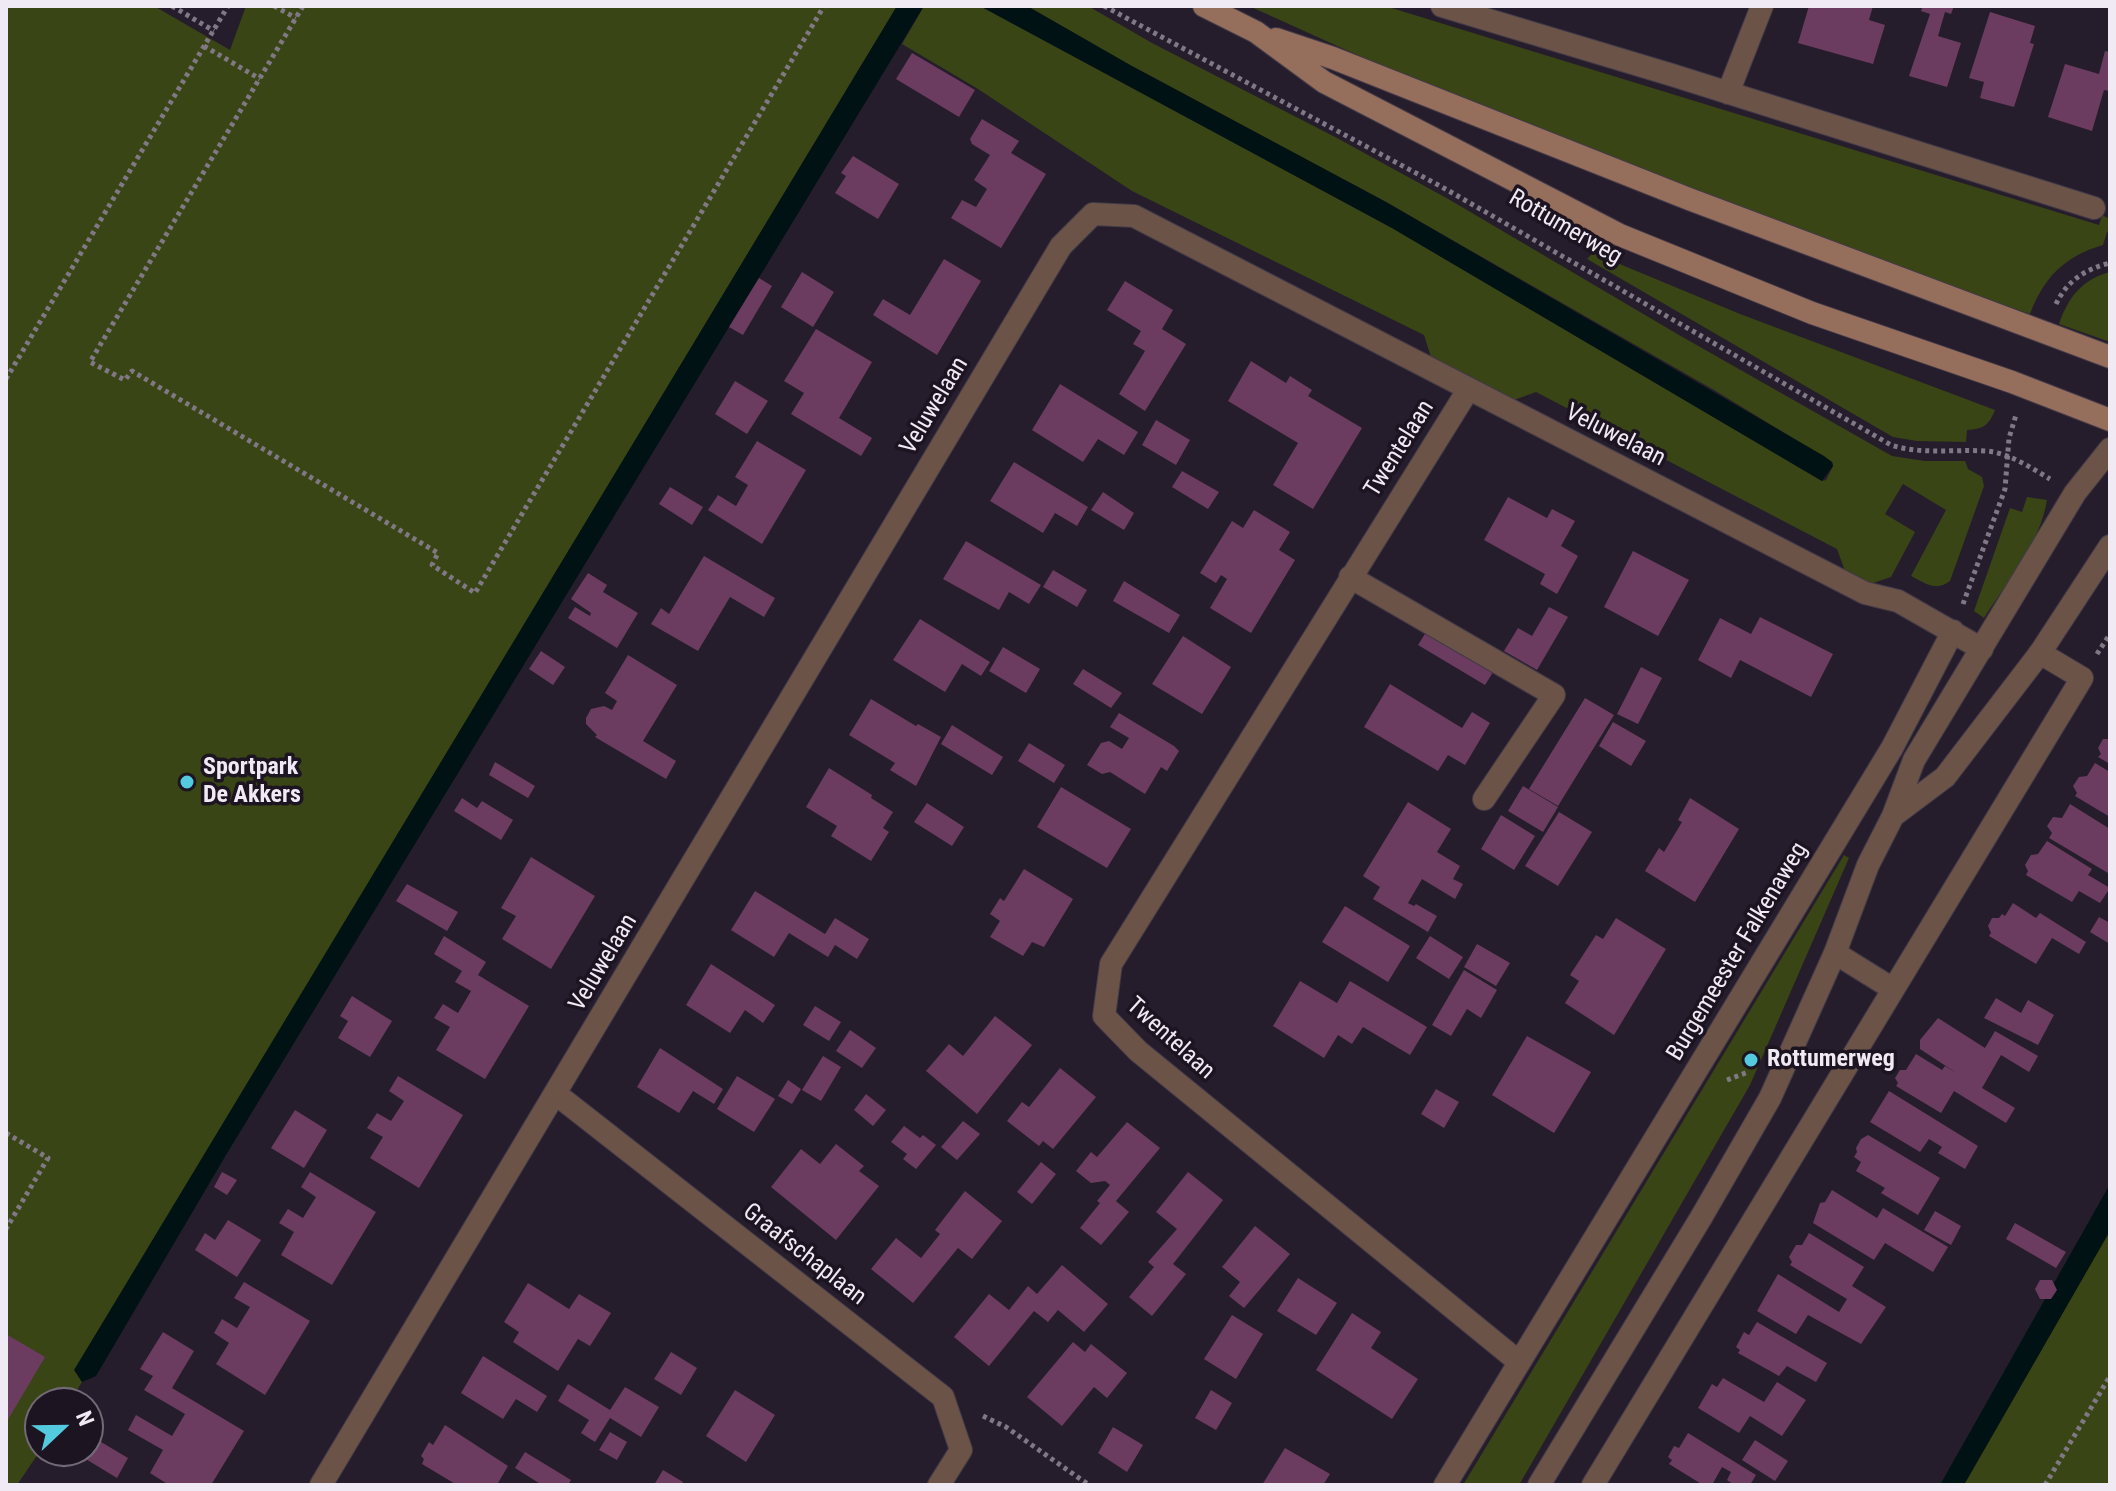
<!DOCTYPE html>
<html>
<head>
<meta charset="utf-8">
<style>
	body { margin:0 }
	#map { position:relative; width:2116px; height:1491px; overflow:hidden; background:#261d2c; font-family:"Roboto Condensed",sans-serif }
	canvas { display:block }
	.frame { position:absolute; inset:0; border:8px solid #f0eaf4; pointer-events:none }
	.north { position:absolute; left:24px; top:1387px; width:80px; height:80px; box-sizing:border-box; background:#1d1422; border:2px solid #716a76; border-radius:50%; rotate:68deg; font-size:22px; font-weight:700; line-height:32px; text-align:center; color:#f0eaf4 }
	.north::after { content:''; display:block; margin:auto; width:28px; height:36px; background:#54cade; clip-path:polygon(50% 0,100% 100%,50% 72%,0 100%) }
</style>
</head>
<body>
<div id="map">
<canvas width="2116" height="1491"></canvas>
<div class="frame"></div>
<div class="north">N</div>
</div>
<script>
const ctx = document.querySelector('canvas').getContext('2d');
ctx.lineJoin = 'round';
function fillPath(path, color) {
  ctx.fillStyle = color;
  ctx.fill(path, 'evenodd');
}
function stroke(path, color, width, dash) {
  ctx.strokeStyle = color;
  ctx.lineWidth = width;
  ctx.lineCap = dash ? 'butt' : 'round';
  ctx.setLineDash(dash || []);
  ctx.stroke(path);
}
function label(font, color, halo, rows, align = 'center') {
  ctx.font = font + ' "Roboto Condensed",sans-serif';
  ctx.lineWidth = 7;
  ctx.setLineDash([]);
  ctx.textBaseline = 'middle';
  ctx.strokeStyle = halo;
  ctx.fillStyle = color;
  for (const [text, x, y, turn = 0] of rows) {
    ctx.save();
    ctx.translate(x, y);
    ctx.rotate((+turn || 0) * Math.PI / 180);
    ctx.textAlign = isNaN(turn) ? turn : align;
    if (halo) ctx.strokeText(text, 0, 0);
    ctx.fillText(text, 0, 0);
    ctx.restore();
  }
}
fillPath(new Path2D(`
	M6 6H154L230 50 246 6H897L75 1370 82 1382 69 1403H40V1451L17 1485H6Z
	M924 6H980L1392 228 1822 481 1826 480 1833 466 1832 462 1714 390 1386 202 1130 65 1027 6H1088L1152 43 1337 138 1450 200 1679 335 1892 456 1925 461H1965L1968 469 1982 477 1984 486 1950 581C1936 592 1925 583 1911 576L1946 510 1903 484 1885 514 1915 532 1891 577 1870 584 1845 571 1837 549 1536 392 1514 400 1431 357 1424 335 1132 191 978 89 902 44Z
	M1249 6H1385L2099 225 2102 215 2110 219V230L2107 232 2103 245C2065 256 2044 277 2030 314L1878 262 1388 69Z
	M1593 253 1740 314 1995 410C1989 425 1984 429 1967 430L1966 442 1917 441 1893 437 1587 259Z
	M2110 272V342L2059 324C2068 298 2082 279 2110 272Z
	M2027 497 2047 500C2040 543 2008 581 1984 618L1974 611 2010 508 2022 512Z
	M1844 855 1849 858 1750 1085 1519 1485H1463Z
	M2110 1207V1485H1951Z`), '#394514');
fillPath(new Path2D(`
	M897 6H924L226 1155 96 1376 82 1382 74 1370Z
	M980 6H1027L1130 65 1386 202 1824 456 1832 462 1833 466 1822 481 1392 228Z
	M2110 1184V1231L1964 1485H1940Z`), '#001213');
fillPath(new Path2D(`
	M1809 6H1873L1869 20 1885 25 1873 64 1798 43Z
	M1923 6H1954L1951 14 1945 12 1938 36 1961 43 1947 87 1909 76 1930 14 1921 11Z
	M1990 12 2035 26 2030 43 2034 44 2014 107 1980 98 1984 82 1969 78Z
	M2105 51 2110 52V91L2104 90 2092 131 2048 117 2065 64 2099 74Z
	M912 53 975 90 959 117 896 79Z
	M982 119 1019 141 1011 153 1046 174 1001 248 951 218 962 200 976 207 987 189 974 180 990 155 972 144 970 139Z
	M853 156 899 184 878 219 835 193 846 176 841 173Z
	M944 259 981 281 937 355 873 315 883 299 910 315Z
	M802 272 834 292 813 327 781 307Z
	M759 278 772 286 743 335 729 327Z
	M1125 281 1173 310 1162 329 1186 344 1145 411 1119 394 1145 351 1133 344 1141 331 1107 310Z
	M816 329 872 362 839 418 872 438 861 456 791 414 804 393 784 381Z
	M1251 361 1286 383 1290 376 1312 390 1308 396 1362 428 1313 509 1273 485 1298 443 1228 401Z
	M735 381 768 401 747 434 715 414Z
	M1060 384 1138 432 1124 455 1098 439 1083 462 1032 430Z
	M1156 420 1190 440 1176 465 1142 445Z
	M757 441 806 470 762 544 708 510 718 495 736 506 748 485 735 477Z
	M1014 462 1088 507 1077 526 1055 513 1043 533 990 501Z
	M1182 471 1219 492 1208 509 1172 487Z
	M670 487 703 507 692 525 659 504Z
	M1103 492 1134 513 1124 530 1091 510Z
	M1508 497 1547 518 1552 509 1575 521 1561 546 1578 556 1557 594 1540 584 1545 574 1484 540Z
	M1254 510 1290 532 1279 550 1295 560 1251 633 1210 608 1227 579 1221 575 1216 583 1200 573 1232 521 1243 528Z
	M966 541 1041 585 1029 604 1009 592 999 610 943 579Z
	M1633 551 1689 580 1658 636 1604 607Z
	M704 556 775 598 764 617 730 597 698 651 651 624 661 608 669 614Z
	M1053 570 1087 590 1077 607 1043 587Z
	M588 573 607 585 603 592 638 613 617 648 568 618 575 607 590 616 591 613 571 599Z
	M1124 581 1180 615 1169 633 1113 601Z
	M1549 607 1568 617 1537 670 1504 651 1518 628 1532 636Z
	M1760 617 1833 654 1811 697 1740 660 1731 678 1698 660 1720 618 1751 634Z
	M920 619 990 662 981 676 962 664 945 692 893 660Z
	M1428 629 1495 669 1485 685 1418 645Z
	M1183 636 1231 667 1202 714 1152 684Z
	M1003 647 1040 669 1026 693 989 671Z
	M541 651 565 667 553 685 529 669Z
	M628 655 677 685 643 741 676 761 666 779 595 737 597 735 586 724V718L591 709 604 706 612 710 617 701 605 693Z
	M1641 667 1662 678 1638 724 1617 714Z
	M1083 669 1122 693 1111 708 1073 684Z
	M1390 684 1462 728 1472 712 1490 723 1465 765 1448 755 1438 771 1364 727Z
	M1585 698 1614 715 1558 806 1529 789Z
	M871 699 916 726 918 724 941 737 916 786 890 770 895 763 849 735Z
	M1119 713 1174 746 1179 751 1167 771 1161 767 1145 794 1110 772 1102 774 1087 765 1101 743 1109 741 1122 749 1129 738 1110 727Z
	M1613 722 1646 741 1631 766 1599 746Z
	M952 725 1003 757 992 775 941 744Z
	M2103 739H2110V764L2098 757 2101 754 2098 748Z
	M1029 743 1065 765 1054 783 1018 761Z
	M495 762 535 786 528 798 489 775Z
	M2095 763 2110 772V817L2075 796 2077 793 2073 786 2079 777 2087 776Z
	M829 768 872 795 871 798 893 812 883 828 889 832 871 861 831 836 837 826 806 807Z
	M1523 786 1558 807 1543 832 1508 811Z
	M1061 787 1131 829 1107 868 1037 827Z
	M462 798 477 808 482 801 513 820 501 840 454 811Z
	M1690 798 1739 829 1695 902 1645 871 1659 848 1664 852 1682 822 1678 820Z
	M1408 802 1451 829 1437 852 1460 866 1453 879 1463 884 1455 899 1422 879 1408 903 1414 906 1416 904 1437 916 1428 932 1373 899 1380 887 1363 876Z
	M927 803 964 827 952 846 914 822Z
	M2070 804 2110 829V869L2108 873 2049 838 2052 833 2047 826 2053 817 2062 818Z
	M1559 812 1592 832 1558 886 1525 866Z
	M1501 815 1535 836 1514 870 1481 849Z
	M2047 841 2092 869 2088 875 2110 888 2100 903 2079 891 2072 902 2026 875 2028 871 2025 865 2031 855 2038 854Z
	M531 857 595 896 551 969 502 939 516 916 501 908Z
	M1024 869 1073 899 1044 947 1032 942 1023 956 990 937 1000 921 990 914 1000 898 1004 901Z
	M407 884 458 912 447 931 396 901Z
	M755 891 825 934 835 918 869 939 857 959 835 945 828 957 789 933 774 957 731 930Z
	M2013 903 2036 918 2040 913 2086 942 2079 954 2052 938 2036 964 1989 936 1991 933 1988 926 1992 918H1999L2002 914 2005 916Z
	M1345 906 1410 946 1388 982 1322 942Z
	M2099 917 2110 923V944L2090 932Z
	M1616 918 1666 949 1614 1035 1565 1003 1579 981 1570 975 1596 935 1603 939Z
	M444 936 486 962 478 975 529 1006 485 1079 436 1050 450 1027 434 1018 443 1004 458 1013 471 991 455 982 462 971 434 954Z
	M1430 936 1463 957 1449 979 1416 958Z
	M1477 944 1510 963 1496 986 1464 967Z
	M711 964 775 1005 763 1023 745 1010 730 1033 686 1005Z
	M1464 970 1497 990 1481 1018 1467 1009 1451 1036 1432 1025Z
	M1300 981 1337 1003 1350 981 1427 1027 1410 1055 1363 1027 1352 1044 1338 1035 1324 1058 1273 1026Z
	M352 996 392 1021 370 1057 338 1038 348 1021 340 1016Z
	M1996 998 2021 1013 2028 1000 2054 1015 2038 1045 1984 1018Z
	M815 1006 841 1022 829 1041 803 1025Z
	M995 1016 1032 1045 977 1114 926 1071 949 1044 963 1056Z
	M1938 1018 1985 1048 1995 1031 2038 1056 2029 1072 2001 1055 1982 1088 2015 1108 2006 1123 1954 1091 1941 1113 1896 1086 1898 1083 1895 1078 1900 1070H1906L1916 1054 1942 1070 1945 1066 1958 1074 1920 1049V1040Z
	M850 1030 876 1048 862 1068 836 1051Z
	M1527 1036 1591 1072 1554 1133 1492 1095Z
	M660 1048 723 1089 714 1104 693 1091 679 1113 637 1087Z
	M823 1056 841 1067 821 1101 802 1090Z
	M1060 1068 1096 1097 1053 1149 1043 1141 1039 1146 1007 1121 1022 1102 1029 1107Z
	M398 1076 463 1115 419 1188 370 1158 383 1137 367 1128 377 1113 391 1121 404 1101 389 1091Z
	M737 1076 775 1099 754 1132 717 1109Z
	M788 1080 801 1089 792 1104 778 1096Z
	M1436 1089 1459 1102 1444 1128 1421 1114Z
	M1889 1091 1978 1146 1965 1169 1938 1153 1942 1147 1929 1139 1920 1152 1870 1122Z
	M866 1094 886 1110 873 1126 854 1110Z
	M295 1110 327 1130 304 1168 271 1148Z
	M963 1121 980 1134 957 1160 941 1147Z
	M1127 1122 1160 1148 1116 1201 1129 1212 1101 1245 1080 1228 1100 1203 1097 1201 1110 1185 1105 1181 1091 1183 1076 1171 1091 1152 1097 1157Z
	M904 1126 920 1138 923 1135 936 1145 916 1169 903 1159 907 1154 891 1142Z
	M1868 1135 1940 1178 1918 1215 1881 1193 1885 1188 1856 1171 1861 1162 1854 1157 1857 1152 1856 1148 1861 1139Z
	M836 1144 864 1166 859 1171 879 1186 836 1240 771 1187 801 1149 820 1164Z
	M1041 1162 1056 1174 1032 1204 1017 1192Z
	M222 1172 237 1180 227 1195 214 1187Z
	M310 1172 376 1212 332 1285 281 1255 294 1232 279 1223 288 1209 303 1218 316 1197 301 1187Z
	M1188 1172 1223 1200 1173 1264 1186 1274 1152 1316 1129 1297 1154 1267 1148 1262 1177 1229 1156 1212Z
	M1832 1190 1877 1218 1883 1208 1948 1247 1933 1272 1885 1243 1874 1260 1813 1223 1820 1203 1825 1202Z
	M965 1191 1002 1221 972 1259 958 1248 913 1303 871 1269 896 1238 921 1258 940 1234 935 1230Z
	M1935 1211 1961 1226 1951 1245 1924 1230Z
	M228 1220 261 1240 237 1277 195 1250 205 1233 215 1240Z
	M2015 1223 2066 1252 2056 1268 2006 1239Z
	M1255 1226 1290 1254 1244 1308 1229 1296 1240 1282 1222 1267Z
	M1809 1233 1864 1267 1852 1286 1886 1307 1861 1344 1808 1315 1796 1334 1757 1311 1778 1274 1839 1312 1847 1299 1790 1265 1792 1262 1789 1257 1796 1245H1802Z
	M1062 1265 1108 1304 1084 1332 1058 1310 1048 1322 1034 1311 989 1366 954 1337 989 1294 1009 1310 1028 1286 1037 1294Z
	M1298 1278 1337 1303 1316 1335 1277 1311Z
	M2040 1280H2052L2057 1290 2051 1299H2040L2035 1289Z
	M244 1282 310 1321 265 1395 216 1364 229 1343 214 1333 222 1319 237 1328 250 1307 234 1298Z
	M528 1283 569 1309 579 1294 611 1313 590 1346 578 1339 558 1371 513 1342 519 1332 504 1322Z
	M1352 1313 1381 1332 1371 1348 1418 1379 1392 1419 1316 1370Z
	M1232 1315 1263 1334 1236 1379 1204 1359Z
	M1757 1322 1827 1363 1816 1382 1787 1366 1779 1376 1738 1353 1740 1350 1736 1347 1744 1332 1749 1335Z
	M163 1332 194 1351 172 1388 244 1431 211 1485H169L150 1473 163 1450 128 1430 136 1415 172 1436 185 1414 144 1390 153 1376 140 1369Z
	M6 1334 45 1357 6 1423Z
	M1073 1342 1085 1352 1091 1344 1127 1373 1107 1398 1094 1387 1062 1426 1027 1397Z
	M671 1352 697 1368 681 1395 654 1379Z
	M483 1356 547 1396 537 1412 516 1399 503 1419 461 1393Z
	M1723 1378 1764 1402 1777 1382 1806 1400 1782 1436 1750 1416 1739 1433 1698 1408 1712 1384 1717 1387Z
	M568 1384 610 1410 625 1387 659 1407 641 1437 610 1418 595 1442 581 1433 589 1420 558 1401Z
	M735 1390 775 1415 746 1462 706 1436Z
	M1211 1390 1232 1403 1216 1430 1195 1418Z
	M445 1425 508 1466 498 1483 494 1485H457L422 1464 424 1459 421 1456 429 1442 433 1445Z
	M1113 1427 1143 1445 1127 1472 1098 1453Z
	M610 1432 627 1442 617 1460 599 1450Z
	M1688 1433 1756 1475 1750 1485H1734L1727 1480 1731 1472 1722 1467 1712 1485H1703L1669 1464 1672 1460 1668 1457 1674 1446 1679 1448Z
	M96 1439 128 1458 117 1478 84 1458Z
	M1755 1440 1788 1461 1775 1481 1742 1460Z
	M1285 1448 1330 1474 1323 1485H1262Z
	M525 1452 571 1480 568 1485H542L515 1468Z
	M663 1470 683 1482 681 1485H654Z`), '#6b3c5f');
const minor = new Path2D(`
	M1442 6 1672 75 2094 208
	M1728 93 1762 6
	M1468 390 1111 964 1104 1016 1138 1051 1519 1362
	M1350 577 1554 695 1484 799
	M1835 953 1893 989
	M556 1094 943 1397 961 1450 939 1485
	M321 1485 1061 246 1093 214 1134 216 1865 593 1898 601 1982 649
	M1445 1485 1892 748 1953 631
	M1593 1485 2082 678 2040 653`);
const tertiary = new Path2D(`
	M1893 816 1945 777 2040 653 2110 546
	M1539 1485 1702 1216 1770 1098 1835 953 1868 865 1893 816 1914 760 2075 493 2110 449`);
const secondary = new Path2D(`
	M1204 6 1256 32 1324 82 1620 235 1812 313 2012 382 2110 420
	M1276 39 1333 58 1689 199 2110 357`);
stroke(minor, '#423a48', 24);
stroke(tertiary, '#423a48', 24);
stroke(secondary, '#423a48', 24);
stroke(new Path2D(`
	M172 6 214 31
	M274 6 296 18
	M303 6 90 362 125 380 132 371 438 553 432 565 475 593 824 6
	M1104 6 1442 187 1891 445C1923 455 1953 449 1986 451 2009 453 2030 467 2050 479
	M204 46 260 79
	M2056 304C2067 281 2085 269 2110 263
	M6 379 228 6
	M1963 604 2005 489 2009 438 2016 415
	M2097 654 2110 634
	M1727 1080 1748 1072
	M6 1133 48 1158 6 1229
	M983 1416 1006 1427 1089 1485
	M2045 1485 2110 1376`), '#807885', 5, [4, 4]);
stroke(minor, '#6b5347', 22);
stroke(tertiary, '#6b5347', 22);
stroke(secondary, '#956e5c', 22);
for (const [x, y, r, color] of [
	[187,782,8,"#54cade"],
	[1751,1060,8,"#54cade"]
]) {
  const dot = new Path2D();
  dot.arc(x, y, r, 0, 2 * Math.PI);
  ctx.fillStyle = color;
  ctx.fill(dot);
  stroke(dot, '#1d1422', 3);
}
label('24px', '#f0eaf4', '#1d1422', [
	["Rottumerweg",1565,228,30],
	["Veluwelaan",935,406,-59],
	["Veluwelaan",1615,436,27],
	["Twentelaan",1400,449,-58],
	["Burgemeester Falkenaweg",1738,952,-59],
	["Veluwelaan",604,963,-59],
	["Twentelaan",1170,1039,42],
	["Graafschaplaan",804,1255,38]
]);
label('bold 24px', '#f0eaf4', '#1d1422', [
	["Sportpark",203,768],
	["De Akkers",203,796],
	["Rottumerweg",1767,1060]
], 'left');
</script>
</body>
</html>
